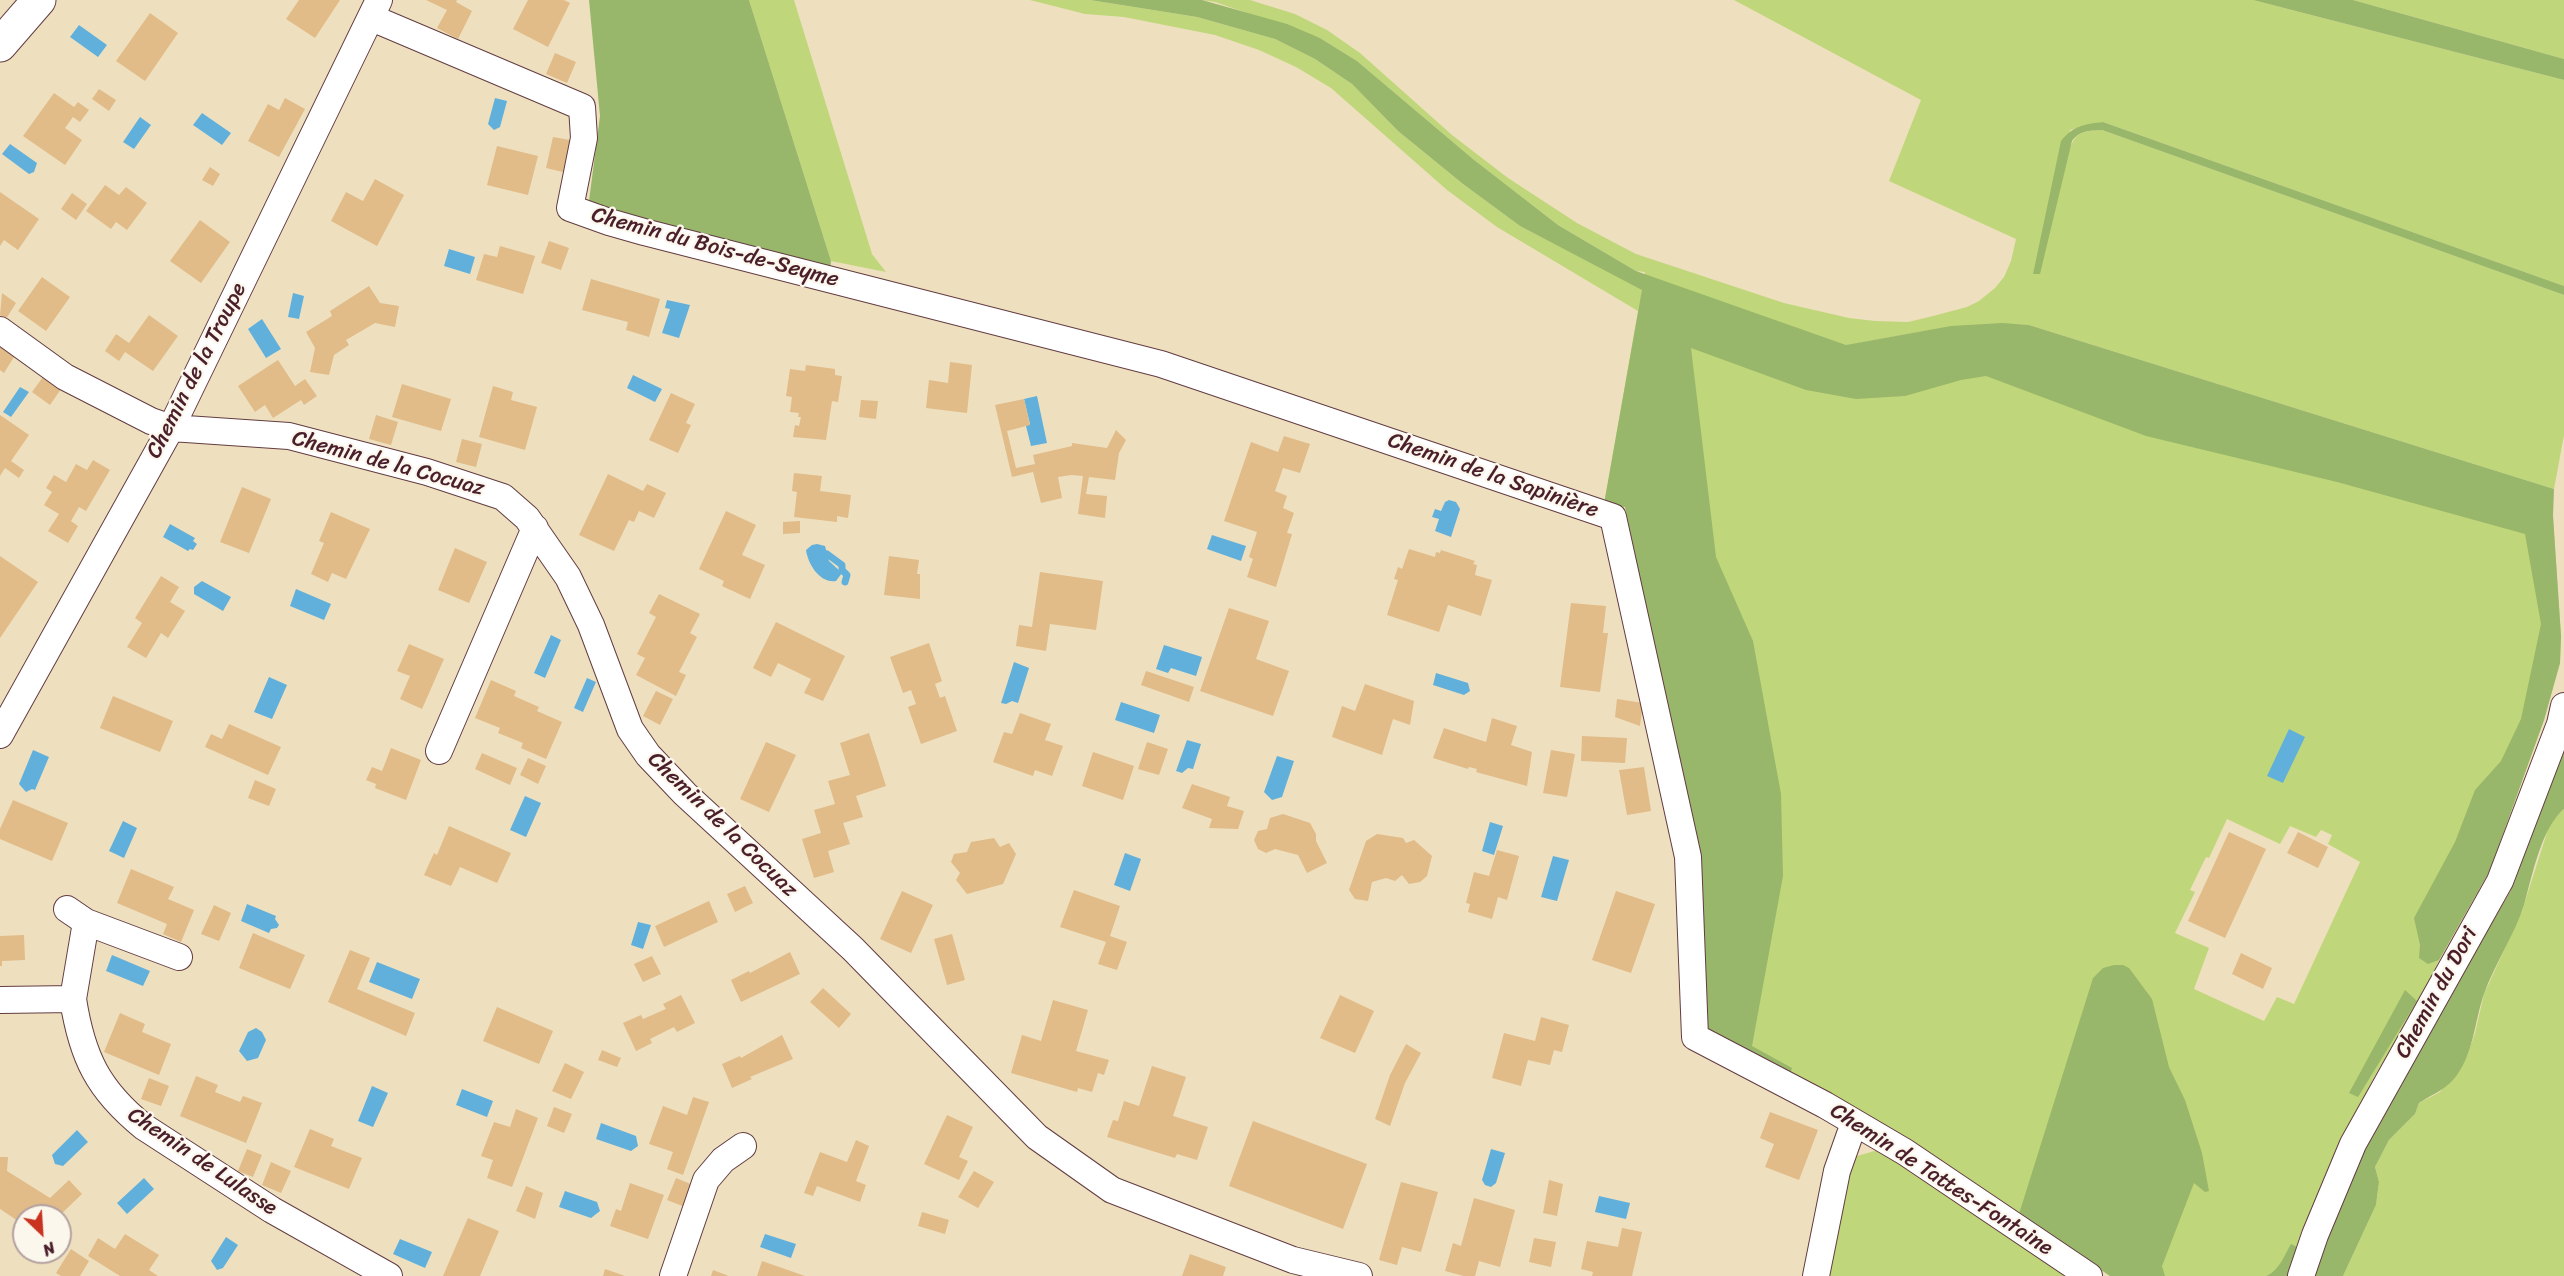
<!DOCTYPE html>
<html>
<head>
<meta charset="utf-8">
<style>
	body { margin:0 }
	#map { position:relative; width:2564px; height:1276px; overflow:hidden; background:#eee0bf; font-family:Sriracha,sans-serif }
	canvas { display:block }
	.north { position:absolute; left:12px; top:1204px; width:60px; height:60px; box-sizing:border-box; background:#fbf7ec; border:2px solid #b4a19f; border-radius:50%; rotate:155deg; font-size:16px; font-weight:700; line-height:24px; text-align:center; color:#4a1f2b }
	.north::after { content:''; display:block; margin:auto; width:21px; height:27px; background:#c8321e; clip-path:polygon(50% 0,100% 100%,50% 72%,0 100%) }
</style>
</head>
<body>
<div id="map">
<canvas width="2564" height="1276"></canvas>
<div class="north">N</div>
</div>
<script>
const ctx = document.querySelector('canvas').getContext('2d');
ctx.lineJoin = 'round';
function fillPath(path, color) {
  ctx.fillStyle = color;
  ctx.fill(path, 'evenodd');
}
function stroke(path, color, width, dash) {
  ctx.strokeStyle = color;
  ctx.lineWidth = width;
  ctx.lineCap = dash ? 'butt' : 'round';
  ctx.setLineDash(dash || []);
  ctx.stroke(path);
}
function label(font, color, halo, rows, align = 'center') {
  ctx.font = font + ' Sriracha,sans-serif';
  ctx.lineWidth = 4.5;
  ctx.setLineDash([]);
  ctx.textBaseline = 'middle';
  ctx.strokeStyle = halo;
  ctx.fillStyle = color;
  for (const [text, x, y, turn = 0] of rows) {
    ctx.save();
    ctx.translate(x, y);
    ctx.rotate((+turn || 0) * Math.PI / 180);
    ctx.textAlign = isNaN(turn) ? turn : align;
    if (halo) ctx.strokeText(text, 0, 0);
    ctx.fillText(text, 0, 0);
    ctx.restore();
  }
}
fillPath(new Path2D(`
	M749 0H794L872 254 886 272 831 261Z
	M1030 0H1090L1197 17 1275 39 1315 59 1352 84 1398 131 1463 184 1520 226 1642 289 1645 272 1636 271 1558 225 1473 159 1357 61 1320 38 1215 2 1202 0H1250L1295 14 1327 30 1360 53 1452 135 1508 178 1577 223 1636 254 1784 303 1849 318 1875 321 1908 322 1933 316 1967 307 1979 301 1995 288 2004 277 2011 261 2016 239 1889 181 1921 100 1734 0H2253L2564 80V286L2103 122 2070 130 2067 156C2075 133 2078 131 2102 130L2564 295V435L2554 489 2029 325C1965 321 1910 334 1848 345L1912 347 2553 516 2561 636 2560 663 2544 720 2490 870 2439 960 2421 998 2374 1077 2339 1149 2297 1247 2288 1276H2110L2019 1214 1701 1033 1704 931 1696 849 1625 507 1604 504 1638 311 1497 227 1447 190 1331 88 1296 67 1259 50 1215 35 1124 17 1085 14ZM2227 819 2280 844 2290 826 2316 837 2321 830 2332 835 2328 844 2360 862 2294 1004 2277 997 2264 1021 2194 989 2209 948 2175 933 2195 892 2190 890 2206 857 2209 858Z
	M2353 0H2564V59Z
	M2564 809V1276H2343L2376 1205 2379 1182 2375 1167 2389 1140 2415 1114 2419 1103 2440 1092 2467 1056 2475 1033 2484 994 2522 911 2550 823Z
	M1878 1150 1893 1156 2068 1276H1828L1850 1162 1857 1156Z`), '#c0d67a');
fillPath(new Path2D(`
	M589 0H749L831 261 830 271 599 210 589 201 600 116Z
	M1090 0H1202L1287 24 1320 38 1357 61 1473 159 1558 225 1636 271 1846 345 1951 326 2002 323 2029 325 2554 489 2553 516 2561 636 2560 663 2544 720 2490 870 2439 960 2428 964 2419 958 2420 945 2414 918 2455 842 2475 790 2501 761 2521 719 2541 624 2525 534 2337 482 2146 436 1986 376 1961 380 1905 396 1856 399 1806 390 1691 348 1716 557 1753 641 1781 794 1783 876 1752 1046 1792 1068 1790 1075 1701 1033 1704 931 1696 849 1625 507 1604 504 1642 290 1520 226 1463 184 1398 131 1352 84 1315 59 1275 39 1197 17Z
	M2253 0H2353L2564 59V80Z
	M2103 122 2564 286V295L2102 130C2089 131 2080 130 2072 141L2040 274H2033L2061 141C2073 126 2084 124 2103 122Z
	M2564 747V809C2541 828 2532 877 2524 905 2514 936 2495 963 2484 994 2474 1022 2474 1056 2453 1080 2443 1091 2431 1095 2419 1103L2415 1114 2389 1140 2375 1167 2379 1182 2376 1205 2343 1276H2314L2338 1203 2354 1168 2429 1031 2510 892Z
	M2114 965H2123L2129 968 2152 999 2169 1067 2185 1100 2202 1153 2209 1191 2205 1192 2194 1183 2162 1266 2165 1276H2110L2019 1214 2093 978 2103 968Z
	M2405 990 2417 1001 2358 1097 2349 1093Z
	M2291 1244 2297 1247 2288 1276H2266C2279 1271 2284 1256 2291 1244Z`), '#98b76a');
fillPath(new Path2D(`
	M79 25 107 45 98 57 70 37Z
	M495 98 507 101 500 127 494 130 488 124Z
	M202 113 231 133 222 145 193 125Z
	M140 117 151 125 134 149 123 142Z
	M10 144 37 163 34 172 29 174 2 154Z
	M449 249 475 257 470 274 444 266Z
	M293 293 304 296 299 319 288 317Z
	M667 300 690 305 679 338 662 333 670 309 665 308Z
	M262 319 281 349 266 358 248 329Z
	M633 375 662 389 655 402 627 388Z
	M20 387 29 392 11 417 3 412Z
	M1037 396 1047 443 1031 446 1026 426 1030 424 1024 399Z
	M1449 500 1456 502 1460 509 1451 537 1435 531 1439 519 1432 517 1435 509 1441 511 1445 502Z
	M170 524 195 538 193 541 197 544 193 550 190 549 188 551 163 537Z
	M1212 535 1246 546 1241 561 1207 549Z
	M817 544 825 546 829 561 842 573 836 581C821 584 808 565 806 550L812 545Z
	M202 581 231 597 223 611 194 594V587Z
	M296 589 331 604 324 620 290 606Z
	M551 635 561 640 545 678 534 673Z
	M1164 645 1202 657 1196 676 1171 668 1168 673 1156 669Z
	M1014 662 1029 668 1018 703 1012 701 1006 704 1001 703Z
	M1436 673 1468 683 1470 691 1464 695 1433 685Z
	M269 677 287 685 272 719 254 712Z
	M587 678 596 682 583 712 574 708Z
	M1121 702 1160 715 1154 733 1115 720Z
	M2289 729 2305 737 2283 783 2267 776Z
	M1187 740 1201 744 1193 769 1188 768 1182 773 1176 771Z
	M33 750 49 757 35 790 32 789 26 792 19 784Z
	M1277 756 1294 761 1282 797 1272 800 1264 792Z
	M525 796 541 803 526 837 510 830Z
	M123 821 137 828 124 858 109 851Z
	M1490 822 1503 826 1494 855 1482 851Z
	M1125 853 1141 859 1130 891 1114 885Z
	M1553 856 1569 860 1557 901 1541 897Z
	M247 904 276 916 275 919 279 925 277 928 271 929 269 933 241 921Z
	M638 922 651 925 643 949 631 945Z
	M112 955 150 971 143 986 106 971Z
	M377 962 420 979 412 999 369 982Z
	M256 1028 262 1032 266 1040 258 1058 247 1061 239 1051 248 1032Z
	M372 1086 388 1093 373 1127 358 1121Z
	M462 1089 493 1101 487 1117 456 1105Z
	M601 1123 636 1136 638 1146 631 1151 596 1139Z
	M77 1130 88 1142 63 1166 55 1164 52 1155Z
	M1491 1149 1505 1153 1496 1183 1491 1187 1485 1185 1482 1180Z
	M144 1178 154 1189 127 1214 117 1203Z
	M565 1191 597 1202 600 1211 591 1218 559 1207Z
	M1599 1196 1630 1203 1626 1219 1595 1212Z
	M765 1234 796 1244 791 1258 760 1247Z
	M226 1237 238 1245 223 1268 217 1270 211 1261Z
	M400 1239 432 1252 425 1268 393 1254Z`), '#61b0db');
stroke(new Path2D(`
	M827 554 842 565V570L847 575 845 582`), '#61b0db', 7);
fillPath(new Path2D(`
	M299 0H340L315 38 286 19Z
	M426 0H457L456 2 472 11 458 39 437 28 447 10Z
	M528 0H564L570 3 548 47 513 29Z
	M150 13 178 33 145 81 116 61Z
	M555 53 576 62 567 83 546 74Z
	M99 89 116 100 109 111 92 99Z
	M54 93 74 107 78 102 89 110 80 122 73 117 65 128 82 140 65 165 23 136Z
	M285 98 305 109 279 157 248 141 268 104 279 110Z
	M553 137 570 140 563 172 546 168Z
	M497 146 538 156 528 195 487 185Z
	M210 167 220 174 213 186 202 180Z
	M375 179 404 195 377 246 331 221 346 192 363 201Z
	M105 185 119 195 126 187 147 203 127 230 116 222 111 229 86 211Z
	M0 192 39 219 18 250 4 240 0 246Z
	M72 193 87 204 76 220 61 209Z
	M200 220 230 242 201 283 170 261Z
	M549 241 569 248 561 270 541 263Z
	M500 246 535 256 523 294 476 280 484 254 497 257Z
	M42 277 70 297 46 331 18 311Z
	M591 279 660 299 649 337 626 330 628 322 582 310Z
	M369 286 380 303 399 306 395 327 375 323 346 340 349 345 334 355 329 375 310 372 315 348 306 332 332 316 330 311Z
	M2 293 16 303 6 319 0 315Z
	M149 315 178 336 153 371 125 352 119 361 105 351 116 334 129 343Z
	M0 347 14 357 4 373 0 370Z
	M278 360 295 386 305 379 317 396 304 405 301 400 273 418 265 405 255 412 238 386Z
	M950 362 972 365 967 413 926 408 929 380 948 383Z
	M806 365 835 369V375L842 376 838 402 832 401 826 440 793 437 795 425 799 426 801 417H798L799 413 790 412 792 397 786 396 790 369 805 371Z
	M43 377 61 389 50 405 32 392Z
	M402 384 451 399 441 431 392 417Z
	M493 386 513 392 511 400 537 407 525 450 479 437Z
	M671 393 695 404 686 423 691 425 678 453 649 440Z
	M1024 399 1030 425 1007 431 1016 468 1035 464 1033 455 1072 446V443L1107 448 1116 430 1126 440 1119 453 1115 480 1089 477 1086 494 1107 496 1105 518 1078 514 1083 476 1071 475 1058 477 1062 498 1041 503 1033 472 1012 477 995 405Z
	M861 400 878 401 876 419 859 417Z
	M0 415 29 435 11 461 24 470 19 478 5 468 0 476Z
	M376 415 398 422 391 445 369 439Z
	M1284 436 1310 444 1300 473 1283 468 1275 491 1287 496 1283 508 1294 513 1287 533 1292 534 1276 587 1247 577 1253 559 1249 557 1257 532 1224 521 1251 442 1278 452Z
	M462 439 482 444 476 467 456 462Z
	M93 460 110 470 86 511 79 507 71 521 78 526 68 543 48 531 59 514 44 505 52 492 46 488 54 475 66 482 76 464 87 470Z
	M794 473 822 476 820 491 851 495 848 518 837 516V522L794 517 797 492 792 491Z
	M608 474 643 491 647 484 666 493 654 518 639 511 634 522 629 520 614 551 579 535Z
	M242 487 271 499 249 553 220 542Z
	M726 511 756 525 742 555 765 565 750 599 722 586 724 581 699 569Z
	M331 512 370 529 346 579 332 573 328 582 311 574 324 543 319 541Z
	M800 521V533L783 534V522Z
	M455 548 487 562 469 603 438 590Z
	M1409 549 1435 557 1436 552 1440 553 1441 550 1475 561 1473 564 1477 565 1475 575 1492 580 1481 616 1448 605 1439 632 1387 615 1398 580 1394 579 1398 567 1402 569Z
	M0 556 38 582 0 638Z
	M889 556 919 560 917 574H920V599L884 595Z
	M1040 572 1103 581 1096 630 1050 624 1046 651 1016 646 1019 625 1032 627Z
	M161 576 179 587 170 602 185 611 168 638 161 633 146 658 127 647 142 623 135 618Z
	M659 594 700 614 690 633 697 637 679 672 686 675 676 696 636 675 645 658 637 654 656 617 649 613Z
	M1571 603 1606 606 1603 633H1608L1600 692 1560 687Z
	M1229 608 1269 621 1256 659 1289 671 1273 716 1200 691Z
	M776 622 845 656 823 701 804 693 811 679 778 663 771 677 753 668Z
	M929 643 942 681 935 684 940 698 945 696 957 731 921 744 908 707 916 704 911 690 903 693 890 657Z
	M409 644 444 659 422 709 400 699 410 676 397 671Z
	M1146 671 1194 687 1189 702 1141 685Z
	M491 680 516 691 514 696 539 707 537 711 562 722 546 759 521 748 523 743 498 733 500 728 475 718Z
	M1365 684 1414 701 1410 725 1393 719 1382 755 1332 737 1342 706 1355 711Z
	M656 691 673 699 660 725 643 716Z
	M113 696 173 721 160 752 100 728Z
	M1617 699 1643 703 1640 726 1615 717Z
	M1020 713 1051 724 1045 740 1063 746 1052 776 1035 770 1033 776 993 762 1004 732 1012 734Z
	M1492 718 1517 726 1511 745 1532 752 1527 786 1476 772 1477 769 1469 767 1468 769 1433 758 1444 728 1486 742Z
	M229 724 281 747 268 775 205 747 211 734 222 739Z
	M869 733 886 786 856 796 863 817 843 823 850 844 828 851 834 872 814 878 802 839 821 833 814 810 835 804 828 781 850 775 840 743Z
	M1582 736 1627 738 1625 763 1581 761Z
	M766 742 796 755 769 812 740 799Z
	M1147 742 1168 749 1159 775 1138 769Z
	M391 748 421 760 406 800 375 788 376 784 366 780 372 767 382 771Z
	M1551 750 1575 754 1567 797 1543 793Z
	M1093 752 1134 766 1123 800 1082 786Z
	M482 753 517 768 510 785 475 769Z
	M528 758 546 766 538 784 520 775Z
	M1644 767 1651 811 1627 815 1619 770Z
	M255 780 276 789 269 806 248 798Z
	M1192 784 1230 797 1227 806 1244 811 1238 829 1209 828 1212 819 1182 808Z
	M13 800 68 823 52 861 0 839V829Z
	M1283 814 1310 823 1316 834V841L1327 863 1307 873 1298 855 1275 849 1266 853 1258 849 1254 840 1258 831 1267 829 1270 818Z
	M449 826 511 853 497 883 460 867 451 886 424 875 434 853 437 855Z
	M2229 832 2266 849 2225 938 2188 921Z
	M2298 832 2328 847 2318 868 2287 853Z
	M1377 834 1403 838 1406 843 1414 840 1432 856 1427 876 1420 882 1409 884 1402 875 1395 881 1386 878 1372 882 1368 901 1355 899 1349 890 1366 841Z
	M994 838 1000 847 1009 843 1016 854 1003 884 967 894 956 880 960 873 951 862 954 854 967 852 971 842Z
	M1497 850 1519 856 1507 900 1498 897 1492 919 1468 912 1470 904 1466 903 1474 872 1489 876Z
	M131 869 174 887 168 899 194 910 181 942 163 934 167 924 117 903Z
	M745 886 753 903 735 912 727 894Z
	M1074 890 1120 906 1110 936 1127 942 1117 970 1098 964 1106 942 1060 927Z
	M902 891 933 905 911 953 880 939Z
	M1616 891 1655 904 1631 973 1592 960Z
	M709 901 718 922 664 947 655 926Z
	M214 905 231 913 219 941 201 934Z
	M253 933 305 955 290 989 239 968Z
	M952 934 965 980 947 985 934 939Z
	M24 935 25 960 2 961V966H0V936Z
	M350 950 370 958 357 989 415 1013 406 1036 328 1002Z
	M790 952 800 974 741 1002 731 980 749 971 750 973Z
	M2241 953 2272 968 2263 989 2232 974Z
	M652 956 661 974 643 982 634 964Z
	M823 988 851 1014 839 1028 810 1002Z
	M681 995 695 1023 677 1032 674 1027 650 1039 652 1043 636 1051 623 1023 641 1015 643 1019 666 1009 663 1004Z
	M1340 995 1374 1011 1355 1053 1320 1038Z
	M1053 1000 1088 1010 1076 1051 1109 1060 1104 1075 1098 1073 1092 1092 1078 1088 1077 1092 1011 1073 1022 1035 1041 1041Z
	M497 1007 553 1031 539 1064 483 1041Z
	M120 1013 145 1024 142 1032 171 1044 159 1075 104 1052Z
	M1541 1017 1569 1025 1562 1052 1554 1050 1550 1065 1528 1060 1521 1086 1492 1078 1504 1033 1535 1041Z
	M782 1035 793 1059 750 1077 752 1079 732 1088 722 1064 740 1056 741 1058Z
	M1406 1044 1421 1053 1405 1083 1390 1126 1375 1119 1390 1075Z
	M602 1050 621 1058 617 1067 598 1060Z
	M565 1063 584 1072 571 1099 552 1091Z
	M1152 1066 1186 1077 1173 1116 1208 1127 1197 1160 1177 1154 1175 1158 1107 1137 1113 1120 1118 1121 1124 1101 1139 1106Z
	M196 1076 218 1085 215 1092 240 1102 243 1096 262 1103 246 1143 180 1116Z
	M149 1078 169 1086 161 1106 141 1099Z
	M693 1097 709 1102 683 1175 667 1169 673 1152 649 1144 663 1106 687 1115Z
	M554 1107 572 1114 564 1133 547 1126Z
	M516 1109 538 1118 512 1187 487 1178 493 1160 481 1156 494 1122 510 1127Z
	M1770 1112 1818 1130 1799 1180 1765 1167 1774 1144 1760 1138Z
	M947 1115 973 1127 959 1157 968 1161 959 1180 924 1164Z
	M1253 1121 1367 1164 1343 1229 1229 1186Z
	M310 1129 334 1139 331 1146 362 1158 349 1189 294 1167Z
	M856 1140 869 1146 856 1181 866 1185 860 1202 817 1186 813 1196 804 1193 820 1152 847 1162Z
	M247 1149 262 1155 253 1177 238 1171Z
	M0 1157H8L7 1171 50 1198 69 1180 82 1194 59 1216 43 1207 37 1216H24V1225L0 1209Z
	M271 1162 291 1171 281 1193 262 1185Z
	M974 1171 994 1182 978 1208 958 1197Z
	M676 1178 693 1185 685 1207 667 1200Z
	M1549 1180 1563 1184 1557 1216 1543 1213Z
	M1401 1182 1438 1192 1421 1252 1402 1247 1397 1265 1379 1260Z
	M630 1183 664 1195 648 1239 610 1226 616 1209 621 1211Z
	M526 1186 543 1193 535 1219 516 1211Z
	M1474 1198 1515 1210 1500 1267 1479 1261 1475 1276H1464L1445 1271 1453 1243 1461 1246Z
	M922 1212 949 1220 945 1234 918 1226Z
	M468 1218 499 1231 480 1276H443Z
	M1622 1228 1642 1232 1632 1276H1592L1593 1272 1581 1269 1587 1241 1618 1247Z
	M125 1234 159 1255 149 1270 158 1276H120L88 1256 98 1238 115 1249Z
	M1534 1238 1556 1242 1551 1267 1529 1262Z
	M71 1249 89 1261 80 1276H61L56 1273Z
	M22 1252H45L36 1262Z
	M1190 1254 1226 1267 1223 1276H1182Z
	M762 1261 805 1276H757Z
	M605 1269 625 1276H603Z
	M713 1270 729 1276H711Z`), '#e1bb88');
const street = new Path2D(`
	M372 18 582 107 584 138 570 208 609 222 644 232 1161 364 1613 517 1688 857 1695 1037 1825 1105 1905 1152 2089 1276
	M0 330 65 377 151 421 171 428 289 436 427 472 503 497 527 518 568 577 591 625 630 729 648 755 685 794 853 949 1037 1137 1112 1190 1293 1260 1359 1276
	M0 735 171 428 379 0
	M439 751 535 528
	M67 909 86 922
	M73 999 86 922 179 957
	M0 1000 73 999C82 1057 98 1090 144 1127L272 1210 389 1276
	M673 1276 706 1180 723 1160 743 1146
	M1816 1276 1837 1171 1854 1123
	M2301 1276 2315 1235 2353 1144 2500 881 2560 724 2564 706`);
const secondary = new Path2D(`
	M0 45 39 0`);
stroke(street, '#633c41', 28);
stroke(secondary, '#633c41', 35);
stroke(street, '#fff', 26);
stroke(secondary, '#fff', 33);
label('22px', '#4a1f2b', '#fbf7ec', [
	["Chemin du Bois-de-Seyme",715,248,15],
	["Chemin de la Troupe",197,371,-63],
	["Chemin de la Cocuaz",388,464,15],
	["Chemin de la Sapinière",1493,476,19],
	["Chemin de la Cocuaz",722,825,44],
	["Chemin du Dori",2437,993,-61],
	["Chemin de Lulasse",202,1162,34],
	["Chemin de Tattes-Fontaine",1941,1180,33]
]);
</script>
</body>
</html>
